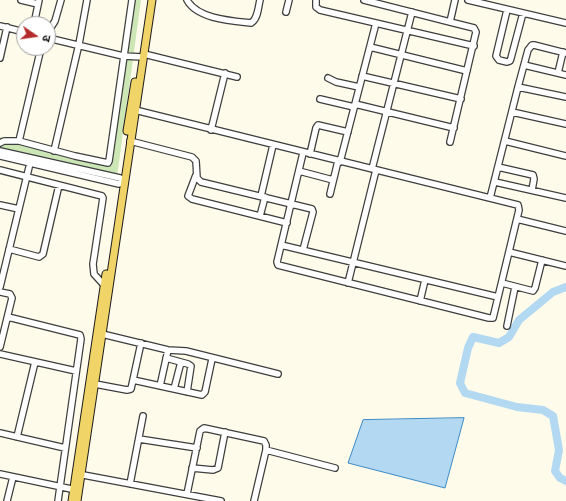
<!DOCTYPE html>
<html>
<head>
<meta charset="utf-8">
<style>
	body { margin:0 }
	#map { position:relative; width:566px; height:501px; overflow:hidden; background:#fefbea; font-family:"IBM Plex Serif","Noto Sans Devanagari",serif }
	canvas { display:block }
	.north { position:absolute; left:16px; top:16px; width:40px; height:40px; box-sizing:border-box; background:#fff; border:1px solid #9d9d9d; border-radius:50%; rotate:103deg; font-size:11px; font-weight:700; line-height:16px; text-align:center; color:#0b0b0b }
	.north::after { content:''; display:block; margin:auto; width:14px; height:18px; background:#b32b2d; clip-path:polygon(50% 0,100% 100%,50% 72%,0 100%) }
</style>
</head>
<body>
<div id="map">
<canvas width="566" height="501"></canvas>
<div class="north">उ</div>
</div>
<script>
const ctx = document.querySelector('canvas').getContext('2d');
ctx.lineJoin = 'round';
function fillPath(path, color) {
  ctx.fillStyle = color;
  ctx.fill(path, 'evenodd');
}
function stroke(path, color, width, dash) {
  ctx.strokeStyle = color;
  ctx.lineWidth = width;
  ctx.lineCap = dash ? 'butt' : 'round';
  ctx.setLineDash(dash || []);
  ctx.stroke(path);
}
fillPath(new Path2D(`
	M134 0H141L117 177 0 148V137L109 166Z`), '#cde6b6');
const water = new Path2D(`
	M464 418 445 488 348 463 363 420Z`);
fillPath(water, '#b2d8f2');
stroke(water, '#3c8bc6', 1);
stroke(new Path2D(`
	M566 287 553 292 519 320 509 337 499 343 473 337 468 348 460 383 465 393 517 407 543 410 553 416 559 450 555 471 560 478 566 481`), '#b2d8f2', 8);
const minor = new Path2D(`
	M21 0 38 4
	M187 0C197 19 232 21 251 23 258 19 258 8 260 0
	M316 0V7L320 10 474 46
	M364 0 450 22 455 0
	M468 0 566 23
	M507 10 496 56 499 60 507 62 510 61 511 58 523 13
	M286 12 289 0
	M450 22 474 28 476 32 450 142
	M34 24 39 0
	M0 26 24 32
	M48 32 55 21 61 0
	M48 38 123 56 143 57
	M370 47 467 71
	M144 54 237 77
	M0 58 7 27
	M524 65 566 75
	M558 73 563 52
	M362 76 461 99
	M328 78 336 82 359 87
	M518 87 566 97
	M320 99 354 107
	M355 104 454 128
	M135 110 518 205 519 210 493 318H489L278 265 277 262 303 153
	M512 112 566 124
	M211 130 225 73
	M19 141 41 48
	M130 141 192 157 196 161 197 178 201 182 312 209 313 212 303 250
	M505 141 566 156
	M0 143 4 141H19L75 156 108 163 109 161 132 0
	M0 151 120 178 124 181
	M54 151 79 44 87 0
	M310 154 316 128 318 125 348 132
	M0 156 119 184 124 181
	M340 162 376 23
	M498 167 533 175 534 179 532 190
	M372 169 412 12
	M0 170 102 196 103 198 93 264 94 274 104 285
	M299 171 333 180
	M196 175 188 196 192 199 287 223
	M495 182 566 198
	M330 194 338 161
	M261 196 273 145
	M490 198 518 87 528 50 532 45H534L566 53
	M0 205 19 209
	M260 216 265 197
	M517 219 566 231
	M281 245 498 297
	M9 249 39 257 43 254 59 185
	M509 252 566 266
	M348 283 376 170
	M502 283 533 291 535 288 542 260
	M0 287 31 159
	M0 292 10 294 12 298 0 347
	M420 301 425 280
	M8 317 80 335 81 339 58 501
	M507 326 515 287
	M102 334 168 350 186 351 278 374
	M0 354 76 371
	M166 358 188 364 191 366 187 392
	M133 380 202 395 205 392 212 359
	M95 384 127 390 131 389 141 343
	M160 386 168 350
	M174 389 181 362
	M0 433 65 448
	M17 437 35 362
	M139 439 197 448
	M266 450 335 468
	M192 468 213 470 218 468 225 432
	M0 474 76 490
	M78 474 221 501
	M130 484 143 416
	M187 494 200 431 204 428 264 441 266 445V450L254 501
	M7 501 13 477`);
const major = new Path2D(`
	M127 131 135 82
	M72 501 106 274
	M77 501 152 0`);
stroke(minor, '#3e3e3e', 8);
stroke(major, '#1c1c1c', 9);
stroke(minor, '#fff', 5.5);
stroke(major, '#f1d467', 7);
</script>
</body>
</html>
